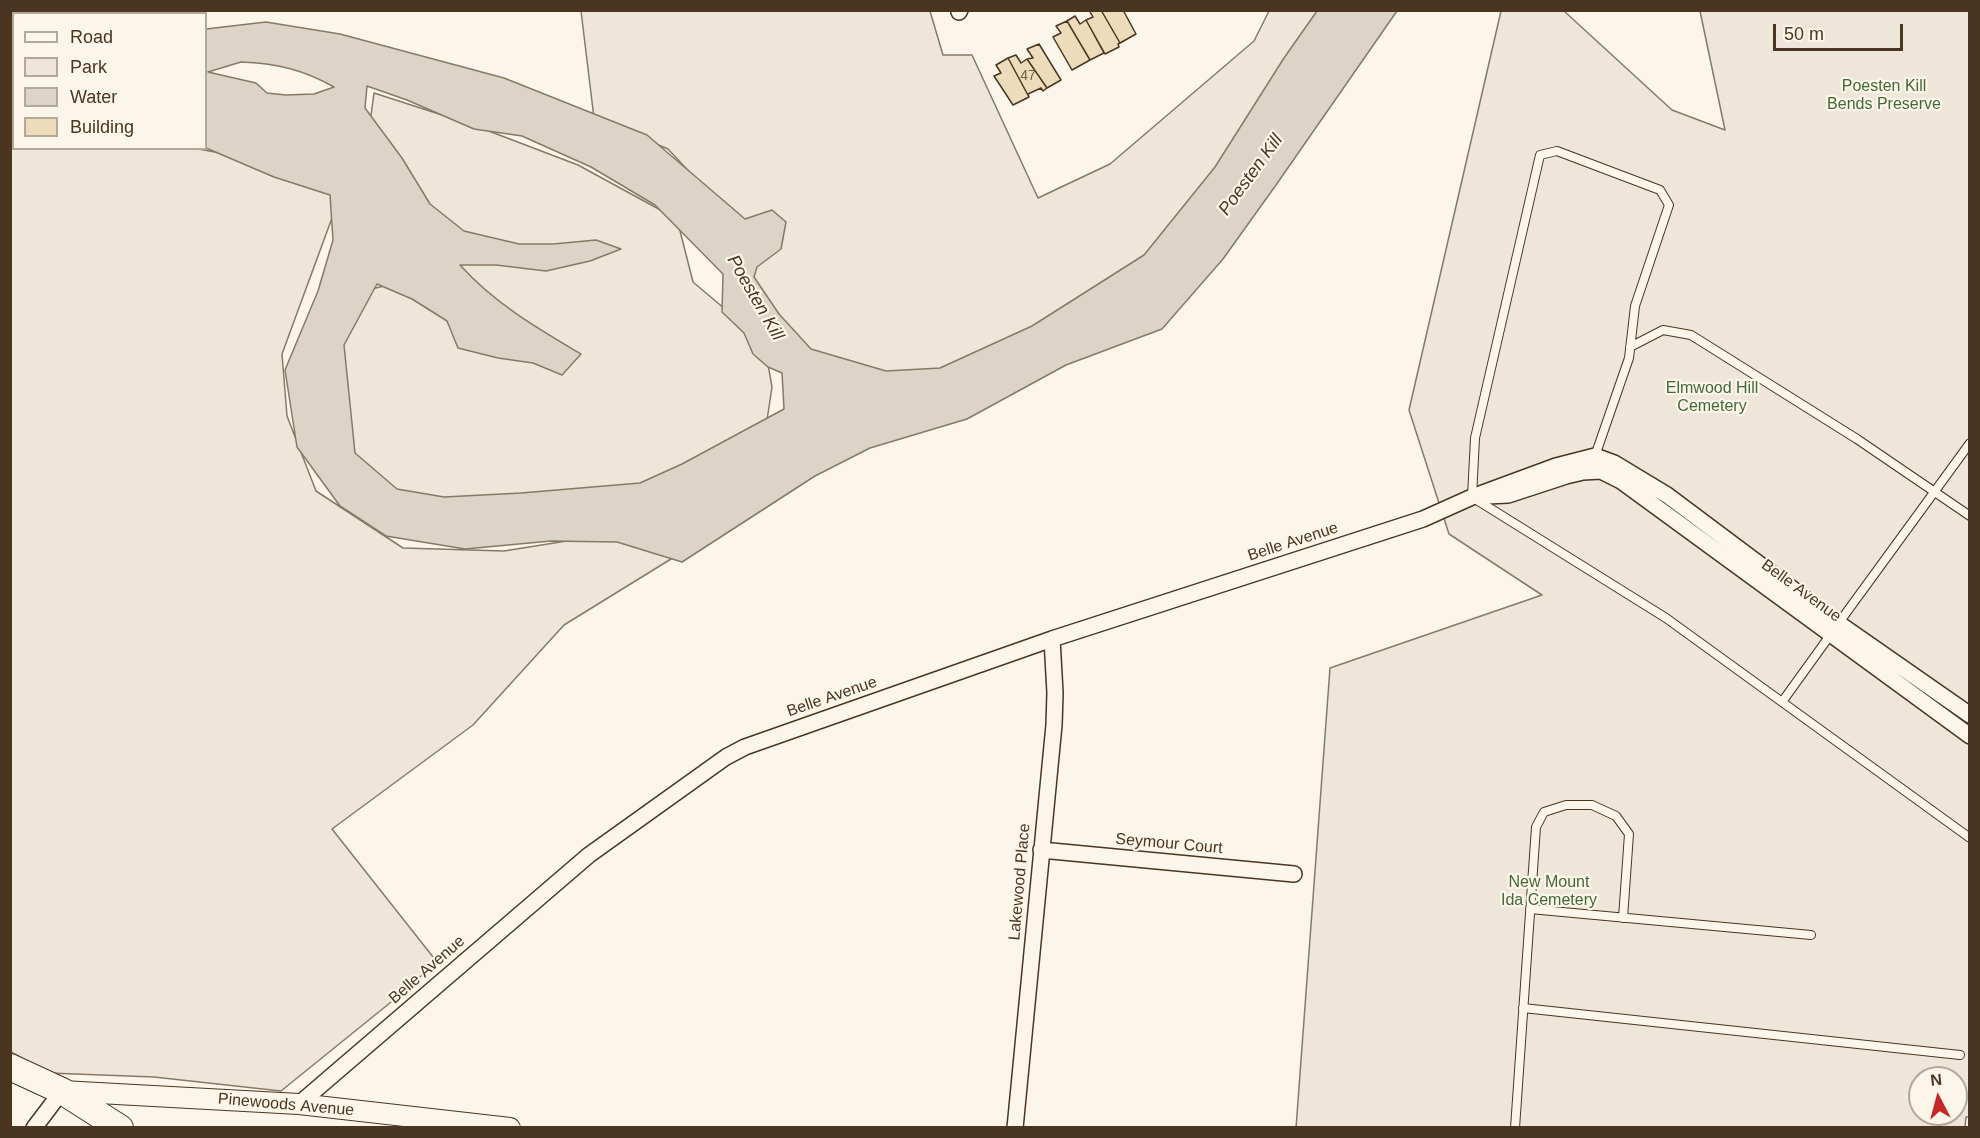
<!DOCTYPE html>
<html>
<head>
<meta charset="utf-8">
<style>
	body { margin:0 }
	#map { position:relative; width:1980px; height:1138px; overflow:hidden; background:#fbf6e9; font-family:Arial,sans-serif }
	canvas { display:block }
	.frame { position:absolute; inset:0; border:12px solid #4a3520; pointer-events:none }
	.legend { position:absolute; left:12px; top:12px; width:195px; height:138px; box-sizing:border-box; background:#fbf6e9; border:2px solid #b4a999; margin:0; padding:8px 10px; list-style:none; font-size:18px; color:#4a3520 }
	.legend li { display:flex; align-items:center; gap:12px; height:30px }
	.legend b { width:30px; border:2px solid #b4a999 }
	.north { position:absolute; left:1908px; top:1066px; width:60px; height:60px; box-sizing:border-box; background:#fbf6e9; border:2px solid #b4a999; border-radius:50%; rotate:354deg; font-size:16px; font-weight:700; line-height:24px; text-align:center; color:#4a3520 }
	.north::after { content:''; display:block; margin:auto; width:21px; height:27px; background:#c62828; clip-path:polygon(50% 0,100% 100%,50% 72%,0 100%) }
	.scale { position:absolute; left:1773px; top:24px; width:130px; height:27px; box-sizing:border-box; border:3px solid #4a3520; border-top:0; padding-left:8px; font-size:18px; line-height:21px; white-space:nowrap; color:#4a3520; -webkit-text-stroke:4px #fbf6e9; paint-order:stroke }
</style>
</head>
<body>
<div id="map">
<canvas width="1980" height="1138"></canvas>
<div class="frame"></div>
<ul class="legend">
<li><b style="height:8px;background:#fbf6e9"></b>Road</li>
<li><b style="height:16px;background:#ede6d9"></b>Park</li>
<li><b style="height:16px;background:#dcd4c6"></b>Water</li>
<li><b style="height:16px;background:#ecdcbc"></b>Building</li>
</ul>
<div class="north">N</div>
<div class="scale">50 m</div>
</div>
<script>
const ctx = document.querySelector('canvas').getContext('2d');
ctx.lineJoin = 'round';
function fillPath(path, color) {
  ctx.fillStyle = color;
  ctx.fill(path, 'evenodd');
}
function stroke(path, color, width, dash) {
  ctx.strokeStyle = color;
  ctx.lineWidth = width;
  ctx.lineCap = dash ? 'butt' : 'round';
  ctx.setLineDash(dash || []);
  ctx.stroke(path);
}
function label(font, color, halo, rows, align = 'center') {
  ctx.font = font + ' Arial,sans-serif';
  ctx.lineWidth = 4.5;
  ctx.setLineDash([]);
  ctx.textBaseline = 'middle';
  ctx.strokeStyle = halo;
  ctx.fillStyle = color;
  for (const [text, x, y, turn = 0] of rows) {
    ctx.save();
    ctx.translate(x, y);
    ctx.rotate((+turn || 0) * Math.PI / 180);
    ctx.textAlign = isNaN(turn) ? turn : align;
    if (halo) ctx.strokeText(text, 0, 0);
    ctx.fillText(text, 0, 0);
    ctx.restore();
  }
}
const green = new Path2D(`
	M581 11H930L943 55H972L1038 198 1110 164 1254 41 1269 11H1334L1254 136 1139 263 1044 327 943 372 884 378 809 354 751 278 737 223 668 149 594 118Z
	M1501 11H1564L1672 110 1725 130 1700 11H1969L1970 1117H1966L1965 1127 1296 1128 1330 668 1542 595 1449 534 1409 410ZM1920 1078H1956V1114H1920Z
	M374 93 473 125 578 165 677 219 693 282 764 342 772 387 761 460 676 494 452 504 392 490 350 450 339 346 368 290 459 267 370 123Z
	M11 123H13L14 148 198 149 249 158 343 188 282 354 287 416 316 491 403 548 504 551 629 531 765 501 564 625 473 725 332 829 437 962 396 998 281 1091 154 1077 49 1073 11 1052Z`);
fillPath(green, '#ede6d9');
stroke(green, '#887966', 1.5);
const water = new Path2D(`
	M10 11H38L48 13 14 14 13 115H10Z
	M1317 11H1397L1276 185 1223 259 1162 329 1066 365 967 419 870 448 815 476 682 562 617 542 551 541 465 549 386 536 340 506 297 447 285 370 318 291 333 240 330 195 274 177 206 148V29L266 22 340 34 504 78 647 135 745 219 772 210 786 222 781 249 757 267 754 277 779 314 811 349 886 371 940 368 1032 326 1144 255 1215 167 1284 58ZM241 62C276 63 304 70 334 87L314 94 286 95 267 93 256 83 208 72ZM367 86 407 100 474 129 522 136 591 167 655 205 723 274 722 312 744 333 753 354 768 367 782 373 784 409 682 464 640 483 521 493 444 497 397 489 355 453 344 345 377 284 412 299 447 321 458 348 498 358 533 363 562 375 581 354C537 328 494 303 460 265H496L546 271 590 261 621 249 596 240 553 244H519L464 231 430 204 402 158 365 108Z`);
fillPath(water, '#dcd4c6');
stroke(water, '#887966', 1.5);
const building = new Path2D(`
	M1089 10H1101L1120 43 1118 44 1119 47 1105 54 1086 20 1093 17Z
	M1101 10H1123L1136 34 1120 43Z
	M1075 16 1080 24 1086 20 1104 53 1090 60 1067 21Z
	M1067 21 1090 60 1072 70 1053 37 1061 33 1056 26Z
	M1039 44 1061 80 1047 88 1027 59 1033 58 1027 49Z
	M1016 55 1021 63 1027 59 1047 88 1043 91 1041 88 1028 94 1029 97 1008 58Z
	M1008 58 1029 97 1013 105 994 76 1001 73 996 65Z`);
fillPath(building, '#ecdcbc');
stroke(building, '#4a3520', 1.5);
const service = new Path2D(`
	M1630 347 1663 330 1691 335 1857 439 1970 516
	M1595 458V456L1629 358 1635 306 1669 205 1660 190 1557 151 1540 155 1475 438 1472 497 1666 618 1970 838
	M1838 624 1970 443
	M1782 702 1831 634
	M1530 909 1811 935
	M1523 1008 1960 1055
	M1515 1128 1536 827 1544 812 1566 805H1592L1616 816 1629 834 1623 918`);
const minor = new Path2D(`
	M959 12 960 10
	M1487 496 1508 495 1566 476 1583 472 1601 471 1621 481 1970 736
	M1041 850 1294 874
	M299 1104 589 855 726 757 745 747 1052 639 1423 519 1472 497 1556 466 1595 456 1614 463 1667 495 1838 623 1970 715
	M34 1128 62 1091
	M1015 1128 1054 725 1055 693 1052 639`);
const tertiary = new Path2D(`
	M62 1091 299 1104 510 1128`);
const primary = new Path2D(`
	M10 1067 62 1091 120 1128`);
stroke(service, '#4a3520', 10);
stroke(minor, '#4a3520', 18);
stroke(tertiary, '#4a3520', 22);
stroke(primary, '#4a3520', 28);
stroke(service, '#fbf6e9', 8);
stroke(minor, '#fbf6e9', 15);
stroke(tertiary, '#fbf6e9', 20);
stroke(primary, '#fbf6e9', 26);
label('14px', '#725f47', null, [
	["47",1028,76]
]);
label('16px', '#436837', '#fbf6e9', [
	["Poesten Kill",1884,87],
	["Bends Preserve",1884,105],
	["Elmwood Hill",1712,389],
	["Cemetery",1712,407],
	["New Mount",1549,883],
	["Ida Cemetery",1549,901]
]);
label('16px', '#4a3520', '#fbf6e9', [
	["Belle Avenue",1293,542,-18],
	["Belle Avenue",1801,591,36],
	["Belle Avenue",832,697,-19],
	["Seymour Court",1169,844,5],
	["Lakewood Place",1020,882,-85],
	["Belle Avenue",427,970,-41],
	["Pinewoods Avenue",286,1105,5]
]);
label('italic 18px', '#4a3520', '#fbf6e9', [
	["Poesten Kill",1251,175,-54],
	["Poesten Kill",755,298,60]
]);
</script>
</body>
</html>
